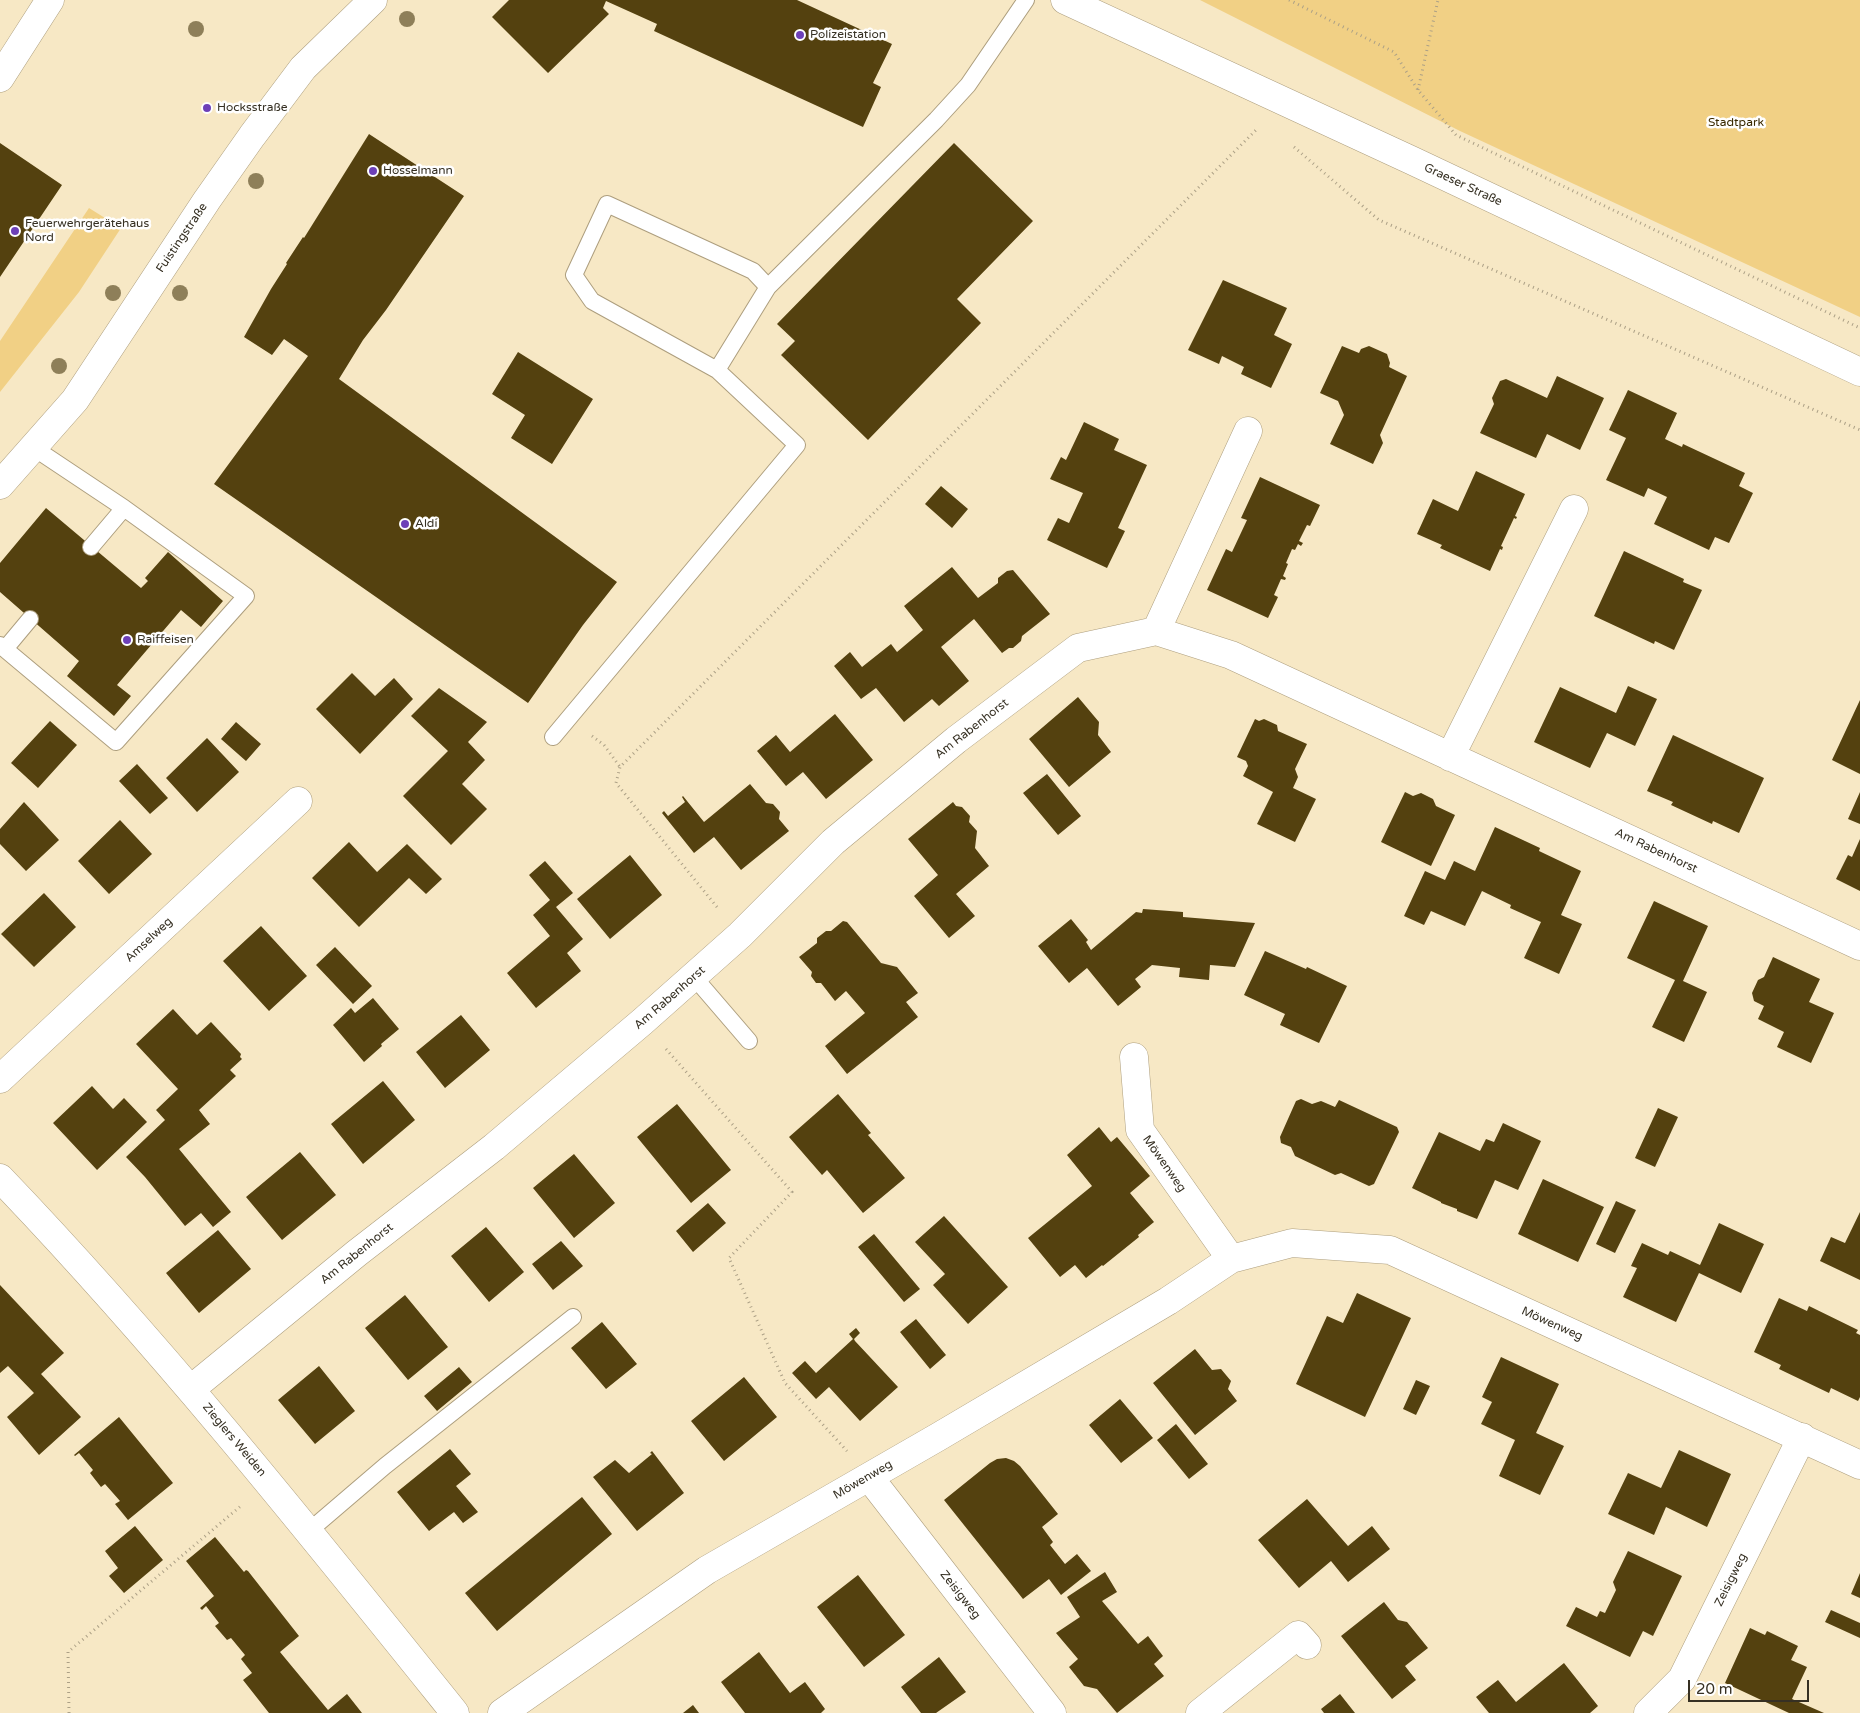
<!DOCTYPE html>
<html>
<head>
<meta charset="utf-8">
<style>
	body { margin:0 }
	#map { position:relative; width:1860px; height:1713px; overflow:hidden; background:#f7e8c5; font-family:"Varela Round",sans-serif }
	canvas { display:block }
	.scale { position:absolute; left:1688px; top:1680px; width:121px; height:22px; box-sizing:border-box; border:2px solid #363023; border-top:0; padding-left:6px; font-size:15px; line-height:18px; white-space:nowrap; color:#363023; -webkit-text-stroke:4px #fff; paint-order:stroke }
</style>
</head>
<body>
<div id="map">
<canvas width="1860" height="1713"></canvas>
<div class="scale">20 m</div>
</div>
<script>
const ctx = document.querySelector('canvas').getContext('2d');
ctx.lineJoin = 'round';
function fillPath(path, color) {
  ctx.fillStyle = color;
  ctx.fill(path, 'evenodd');
}
function stroke(path, color, width, dash) {
  ctx.strokeStyle = color;
  ctx.lineWidth = width;
  ctx.lineCap = dash ? 'butt' : 'round';
  ctx.setLineDash(dash || []);
  ctx.stroke(path);
}
function label(font, color, halo, rows, align = 'center') {
  ctx.font = font + ' "Varela Round",sans-serif';
  ctx.lineWidth = 5;
  ctx.setLineDash([]);
  ctx.textBaseline = 'middle';
  ctx.strokeStyle = halo;
  ctx.fillStyle = color;
  for (const [text, x, y, turn = 0] of rows) {
    ctx.save();
    ctx.translate(x, y);
    ctx.rotate((+turn || 0) * Math.PI / 180);
    ctx.textAlign = isNaN(turn) ? turn : align;
    if (halo) ctx.strokeText(text, 0, 0);
    ctx.fillText(text, 0, 0);
    ctx.restore();
  }
}
fillPath(new Path2D(`
	M1200 0H1860V317L1460 131Z
	M89 208 121 228 79 292 0 392V341Z`), '#f1d085');
fillPath(new Path2D(`
	M509 0H797L892 44 873 83 881 87 863 127 654 31 657 24 606 1 603 8 609 14 548 73 492 17Z
	M369 134 464 196 386 310 363 340 339 379 617 582 583 625 528 703 214 484 308 356 284 339 272 355 244 337 271 289 287 264 286 263 303 237 304 238Z
	M0 143 62 185 0 277Z
	M954 143 1033 221 957 299 981 323 868 440 781 355 795 341 777 324Z
	M1223 280 1287 308 1274 335 1292 344 1271 388 1241 374 1244 367 1222 356 1219 364 1188 350Z
	M1342 346 1359 353 1361 349 1369 346 1387 354 1390 363 1389 367 1407 376 1380 435 1383 443 1373 464 1330 444 1344 415 1338 401 1320 393Z
	M518 352 593 399 552 464 511 438 525 415 492 394Z
	M1557 376 1604 398 1580 450 1547 434 1536 458 1480 433 1494 404 1492 398 1500 381 1506 379 1547 398Z
	M1628 390 1677 413 1665 439 1682 447 1683 444 1745 473 1739 486 1753 493 1729 543 1715 537 1709 550 1654 524 1667 497 1648 488 1644 497 1606 480 1626 438 1609 430Z
	M1084 422 1119 439 1114 450 1147 465 1118 528 1125 531 1107 568 1047 540 1058 518 1069 523 1083 493 1050 479 1061 457 1066 460Z
	M1476 471 1525 494 1515 516 1517 517 1516 519 1514 518 1501 546 1503 547 1502 550 1500 549 1490 571 1440 548 1442 545 1417 534 1433 499 1458 511Z
	M1260 477 1320 505 1310 526 1307 525 1299 541 1303 543 1301 546 1298 544 1295 550 1292 549 1286 563 1288 564 1283 576 1286 578 1285 580 1281 579 1274 595 1278 597 1268 618 1207 590 1226 549 1232 552 1247 520 1241 518Z
	M941 486 968 509 952 528 925 504Z
	M46 508 141 588 148 581 145 578 168 552 223 601 201 627 181 610 117 685 131 696 114 716 67 676 79 661 0 592V563Z
	M1624 551 1684 579 1683 582 1702 590 1674 650 1655 641 1654 644 1594 616Z
	M952 567 978 598 998 583V578L1007 571 1013 570 1050 614 1022 636 1021 641 1013 648H1009L1002 653 974 619 941 647 969 681 939 706 932 699 904 722 876 688 861 699 834 666 850 652 862 667 891 644 897 652 923 630 904 606Z
	M352 673 375 696 394 678 413 699 360 754 316 709Z
	M1628 686 1657 699 1635 746 1607 733 1590 768 1534 742 1560 687 1616 713Z
	M439 688 487 722 468 742 485 760 462 784 487 809 451 845 403 796 448 751 411 716Z
	M1078 697 1099 722 1098 735 1111 752 1069 787 1029 739Z
	M1860 700V774L1832 760Z
	M835 714 873 760 826 799 803 772 786 786 757 751 776 735 790 752Z
	M1255 719 1259 721 1264 719 1277 725 1278 731 1307 744 1295 769 1298 777 1293 788 1316 799 1295 842 1257 824 1273 792 1243 776 1248 766 1246 761 1237 757Z
	M50 721 77 745 38 788 11 763Z
	M236 722 261 744 246 761 221 739Z
	M1673 735 1764 778 1739 833 1713 821 1712 824 1671 805 1673 802 1647 791Z
	M207 738 239 772 197 812 166 778Z
	M137 764 168 798 150 814 119 781Z
	M1047 774 1081 816 1058 835 1023 793Z
	M750 784 766 803 773 804 780 812 779 819 789 831 741 870 714 837 694 853 662 813 664 811 668 816 685 802 682 797 683 796 704 822Z
	M1405 792 1413 796 1421 793 1433 799 1436 806 1455 815 1431 866 1381 842Z
	M1860 792V824L1848 819Z
	M24 802 59 840 26 871 0 844V829Z
	M953 802 956 806 962 807 970 816 969 822 977 831 975 848 989 866 956 894 975 916 949 938 914 896 938 875 908 839Z
	M120 820 152 854 109 894 78 861Z
	M1495 827 1540 848 1539 851 1581 871 1561 915 1582 924 1559 974 1524 958 1541 922 1510 908 1511 905 1482 891 1465 926 1431 911 1424 925 1404 916 1425 871 1445 880 1454 861 1475 871Z
	M1860 839V891L1836 879 1848 855 1852 857Z
	M349 842 377 872 407 844 442 879 426 894 409 878 359 927 312 878Z
	M630 855 662 895 610 939 577 899Z
	M545 861 573 893 556 907 583 939 567 953 581 971 536 1008 507 973 550 936 533 915 550 900 529 875Z
	M44 893 76 927 34 967 1 934Z
	M1654 901 1708 926 1683 981 1707 992 1684 1042 1652 1027 1675 980 1627 958Z
	M1143 909 1183 912V917L1255 923 1235 967 1210 965 1209 980 1179 977 1180 968 1152 965 1135 979 1141 987 1118 1006 1087 968 1069 983 1038 946 1071 919 1088 940 1086 942 1091 950 1136 912 1142 913Z
	M843 921 847 922 881 963 897 967 918 993 906 1002 918 1017 847 1074 825 1046 865 1013 846 991 835 1001 821 983H816L811 976 812 972 799 957 817 943V938L826 931H831Z
	M261 926 307 976 269 1011 223 961Z
	M335 947 372 986 353 1004 316 965Z
	M1265 951 1306 969 1307 967 1347 986 1319 1043 1280 1025 1285 1014 1244 995Z
	M1773 957 1820 979 1809 1002 1834 1013 1811 1063 1777 1047 1784 1032 1758 1019 1764 1006 1754 1001 1752 993 1758 980 1764 977Z
	M373 998 399 1029 381 1044 382 1046 364 1062 333 1025 351 1008 355 1013Z
	M173 1009 197 1035 211 1022 241 1054 240 1057 242 1059 230 1070 236 1076 199 1110 210 1124 179 1149 231 1212 213 1227 201 1213 185 1226 145 1177 126 1157 165 1120 156 1110 178 1089 136 1044Z
	M461 1015 490 1050 445 1088 416 1052Z
	M383 1081 415 1120 363 1164 331 1124Z
	M92 1086 113 1109 124 1098 147 1122 97 1170 53 1123Z
	M838 1094 871 1133 868 1135 905 1178 863 1213 827 1170 822 1175 789 1137Z
	M1301 1099 1312 1104 1321 1101 1335 1107 1339 1100 1397 1127 1399 1132 1374 1184 1369 1186 1341 1173 1335 1175 1295 1156 1291 1147 1281 1143 1280 1137 1296 1101Z
	M677 1104 731 1170 691 1203 637 1137Z
	M1658 1108 1678 1117 1655 1167 1635 1158Z
	M1503 1123 1541 1141 1518 1190 1495 1180 1477 1219 1457 1211V1209L1441 1203V1202L1412 1188 1439 1132 1480 1151 1486 1139 1494 1142Z
	M1099 1127 1111 1142 1117 1137 1150 1176 1130 1193 1154 1222 1138 1235 1139 1237 1103 1266 1102 1265 1086 1278 1075 1265 1060 1277 1028 1238 1092 1186 1067 1155Z
	M300 1152 336 1195 282 1240 246 1197Z
	M574 1154 615 1203 574 1238 533 1188Z
	M1543 1179 1604 1207 1578 1262 1518 1234Z
	M1616 1201 1636 1210 1615 1253 1596 1244Z
	M708 1203 726 1223 693 1252 676 1231Z
	M1860 1212V1280L1820 1261 1831 1237 1845 1243Z
	M944 1216 1008 1287 968 1324 933 1285 945 1274 915 1242Z
	M1719 1223 1764 1244 1741 1293 1699 1273 1676 1322 1623 1297 1637 1268 1631 1266 1642 1243 1668 1255 1670 1251 1700 1265Z
	M486 1227 524 1272 489 1302 451 1256Z
	M218 1230 251 1269 199 1313 166 1273Z
	M874 1234 920 1289 904 1302 858 1247Z
	M561 1241 583 1266 553 1290 532 1264Z
	M0 1285 64 1353 41 1374 81 1417 39 1455 7 1417 34 1393 8 1366 0 1373Z
	M1357 1293 1411 1318 1365 1417 1296 1384 1327 1316 1343 1323Z
	M405 1295 448 1347 408 1380 365 1328Z
	M1779 1298 1807 1311 1809 1306 1858 1330 1856 1333 1860 1335V1397L1858 1401 1831 1388 1829 1393 1779 1369 1781 1365 1754 1352Z
	M916 1319 946 1355 930 1369 900 1332Z
	M602 1322 637 1364 606 1389 571 1348Z
	M856 1328 860 1333 854 1339 855 1341 898 1387 860 1421 829 1387 816 1399 792 1373 805 1361 816 1373 853 1339 849 1334Z
	M1195 1349 1212 1370 1221 1369 1231 1381 1228 1389 1237 1401 1195 1435 1153 1383Z
	M1501 1357 1559 1384 1536 1433 1564 1446 1540 1495 1499 1476 1515 1440 1481 1424 1492 1402 1482 1397Z
	M319 1366 355 1411 315 1444 278 1400Z
	M459 1367 472 1382 437 1411 424 1396Z
	M744 1377 777 1417 724 1461 691 1421Z
	M1416 1380 1430 1386 1416 1415 1403 1409Z
	M1120 1399 1153 1438 1121 1463 1089 1425Z
	M119 1417 173 1483 128 1520 115 1504 120 1501 105 1484 101 1487 90 1473 93 1470 79 1453 75 1456 74 1455Z
	M1176 1424 1208 1464 1189 1479 1157 1440Z
	M450 1449 471 1474 456 1486 478 1512 463 1523 454 1512 429 1531 397 1492Z
	M1679 1450 1731 1474 1707 1527 1666 1507 1654 1535 1608 1514 1628 1473 1661 1488Z
	M652 1451 684 1493 637 1531 593 1477 615 1460 629 1473 652 1454 650 1453Z
	M1006 1458 1014 1461 1020 1466 1058 1514 1042 1527 1053 1542 1050 1545 1065 1564 1077 1554 1091 1571 1061 1595 1049 1579 1023 1599 944 1500 990 1463 997 1459Z
	M582 1497 612 1534 497 1631 465 1593Z
	M1307 1499 1348 1546 1372 1526 1390 1549 1348 1582 1331 1561 1299 1588 1258 1540Z
	M135 1526 163 1560 124 1593 109 1576 118 1568 105 1551Z
	M215 1537 244 1572 246 1570 248 1571 299 1636 280 1652 328 1710 347 1694 362 1713H269L243 1680 252 1673 241 1659 245 1655 231 1638 227 1640 215 1626 219 1623 206 1606 202 1610 200 1608 214 1596 186 1561Z
	M1628 1551 1682 1576 1653 1636 1643 1631 1630 1657 1566 1626 1576 1607 1597 1617 1600 1611 1605 1613 1616 1590 1613 1582Z
	M1105 1572 1117 1592 1102 1601 1138 1644 1148 1636 1163 1656 1154 1664 1164 1676 1117 1713 1097 1689 1084 1686 1069 1667 1078 1659 1056 1633 1080 1617 1067 1597Z
	M1860 1573V1598L1851 1594Z
	M858 1575 905 1635 864 1667 817 1607Z
	M1384 1602 1398 1620 1407 1622 1428 1648 1405 1666 1416 1680 1392 1699 1341 1636Z
	M1831 1610 1860 1623V1638L1825 1622Z
	M1750 1628 1765 1635 1767 1631 1798 1646 1791 1660 1807 1667 1792 1699 1824 1713H1789L1725 1683Z
	M759 1652 790 1693 805 1682 825 1709 821 1713H745L721 1682Z
	M939 1657 966 1692 936 1713H921L901 1687Z
	M1564 1663 1598 1706 1590 1713H1489L1476 1697 1498 1680 1516 1702Z
	M1340 1694 1355 1713H1324L1321 1709Z
	M693 1705 699 1713H683Z`), '#54410f');
const service = new Path2D(`
	M717 370 768 287 936 120 968 85 1026 0
	M91 547 124 508
	M0 645 116 742 246 596 124 508 34 448
	M5 649 30 619
	M553 737 797 445 717 370 592 301 574 275 607 204 753 271 768 287
	M694 977 749 1041
	M309 1531 385 1466 573 1317`);
const minor = new Path2D(`
	M0 78 50 0
	M1156 631 1248 431
	M1450 757 1574 509
	M1134 1057 1140 1130 1231 1259
	M0 1079 298 801
	M0 1178C162 1347 308 1530 455 1713
	M191 1389 357 1253 494 1147 642 1022 740 935 833 842 956 740 1078 648 1156 631 1231 655 1860 946
	M869 1477 1052 1713
	M502 1713 707 1570 938 1437 1168 1301 1231 1259 1292 1243 1390 1250 1860 1465
	M1200 1713 1298 1635 1307 1645
	M1648 1713 1682 1679 1802 1437`);
const secondary = new Path2D(`
	M1065 0 1413 161 1860 372
	M0 485 75 400 207 200 252 136 303 68 373 0`);
stroke(service, '#ad9e7e', 18);
stroke(minor, '#ad9e7e', 29);
stroke(secondary, '#ad9e7e', 29);
stroke(new Path2D(`
	M1289 0 1394 52 1418 90 1456 135 1860 328
	M1418 90 1438 0
	M1294 147 1379 220 1860 430
	M592 736 604 745 620 767
	M717 907 616 783 620 767 1257 129
	M666 1049 792 1192 729 1258 785 1383 847 1451
	M69 1713 68 1652 242 1505`), '#aca086', 3, [1, 4]);
stroke(service, '#fff', 16);
stroke(minor, '#fff', 28);
stroke(secondary, '#fff', 28);
ctx.fillStyle = '#8e7f59';
for (const [x, y] of [
	[407,19],
	[196,29],
	[256,181],
	[113,293],
	[180,293],
	[59,366]
]) {
  ctx.beginPath();
  ctx.arc(x, y, 8, 0, 2 * Math.PI);
  ctx.fill();
}
for (const [x, y, r, color] of [
	[800,35,5,"#6d40b8"],
	[207,108,5,"#6d40b8"],
	[373,171,5,"#6d40b8"],
	[15,231,5,"#6d40b8"],
	[405,524,5,"#6d40b8"],
	[127,640,5,"#6d40b8"]
]) {
  const dot = new Path2D();
  dot.arc(x, y, r, 0, 2 * Math.PI);
  ctx.fillStyle = color;
  ctx.fill(dot);
  stroke(dot, '#fff', 2);
}
label('12px', '#363023', '#fff', [
	["Polizeistation",810,35],
	["Hocksstraße",217,108],
	["Hosselmann",383,171],
	["Feuerwehrgerätehaus",25,224],
	["Nord",25,238],
	["Aldi",415,524],
	["Raiffeisen",137,640]
], 'left');
label('12px', '#392901', '#fff', [
	["Stadtpark",1736,123]
]);
label('12px', '#363023', '#fff', [
	["Graeser Straße",1463,185,25],
	["Fuistingstraße",182,238,-56],
	["Am Rabenhorst",972,729,-38],
	["Am Rabenhorst",1656,851,25],
	["Amselweg",149,940,-43],
	["Am Rabenhorst",670,998,-41],
	["Möwenweg",1164,1164,55],
	["Am Rabenhorst",357,1254,-39],
	["Möwenweg",1552,1324,24],
	["Zieglers Weiden",234,1440,50],
	["Möwenweg",863,1480,-30],
	["Zeisigweg",1731,1580,-64],
	["Zeisigweg",960,1595,52]
]);
</script>
</body>
</html>
